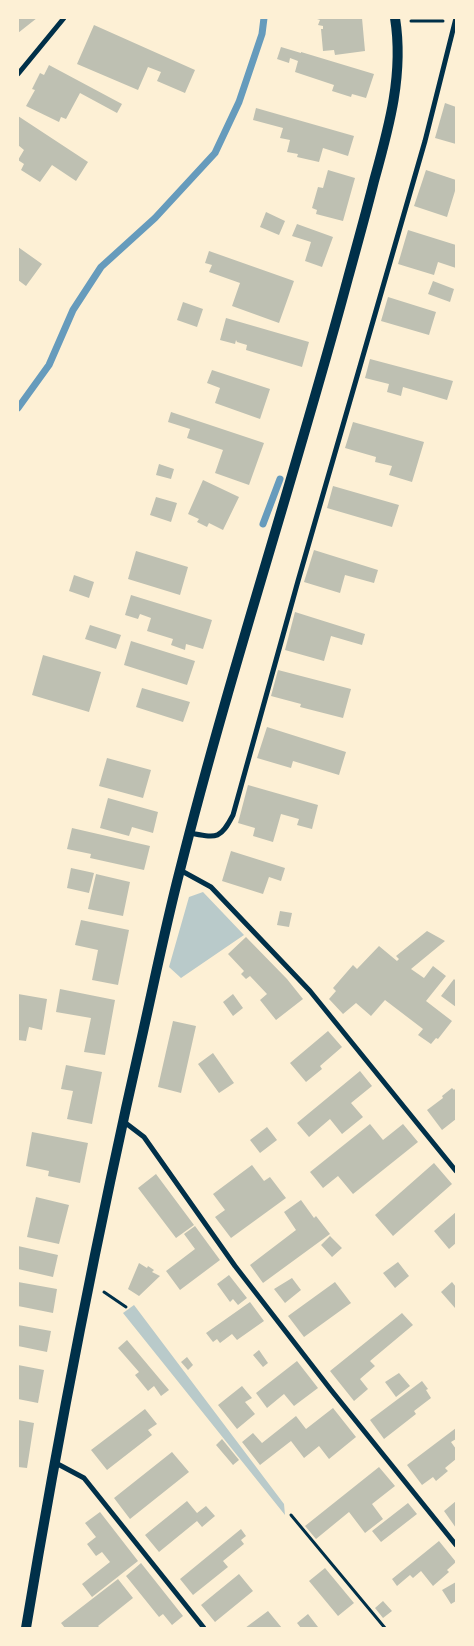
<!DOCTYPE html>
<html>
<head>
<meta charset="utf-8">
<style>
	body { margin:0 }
	#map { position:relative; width:474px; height:1646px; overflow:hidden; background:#fdf0d5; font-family:Roboto,sans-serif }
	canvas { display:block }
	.frame { position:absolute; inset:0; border:19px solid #fdf0d5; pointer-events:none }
</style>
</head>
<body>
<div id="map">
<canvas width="474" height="1646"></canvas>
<div class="frame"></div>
</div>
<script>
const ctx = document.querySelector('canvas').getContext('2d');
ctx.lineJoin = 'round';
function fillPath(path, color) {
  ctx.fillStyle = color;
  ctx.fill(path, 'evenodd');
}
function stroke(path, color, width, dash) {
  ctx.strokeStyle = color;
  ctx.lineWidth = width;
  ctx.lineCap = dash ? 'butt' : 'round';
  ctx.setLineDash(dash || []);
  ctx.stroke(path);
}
fillPath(new Path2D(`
	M203 892 244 935 181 978 169 967 189 897Z
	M134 1305 284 1504 285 1515 123 1313Z`), '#b9caca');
stroke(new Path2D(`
	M18 408 49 365 73 310 101 267 155 218 215 153 239 102 262 34 264 18
	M263 524 280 479`), '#669bbc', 7);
fillPath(new Path2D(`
	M18 18H37L18 33Z
	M314 18H362L365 51 335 55 334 50 323 51 321 29H323V26L318 25 320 20Z
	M94 25 195 70 185 93 157 81 161 72 148 67 138 90 77 64Z
	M281 47 301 53V52L374 74 366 98 352 94 351 97 332 91 334 85 295 72 298 61 290 58 289 63 277 59Z
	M49 65 122 104 117 113 80 93 66 119 61 117 59 122 26 106 35 90 32 89 40 73 44 75Z
	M445 103 456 107V144L435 138Z
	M256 108 354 136 348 156 323 148 319 162 297 157 298 154 287 152 290 140 280 138 283 128 253 120Z
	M18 116 88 162 76 181 52 165 40 182 21 170 24 164 18 160 24 150 18 145Z
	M328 170 355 178 343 221 316 214 317 210 312 208 318 187 323 188Z
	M426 170 456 180V192L455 191 447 217 414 206Z
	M266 212 285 221 279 235 260 227Z
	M297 224 333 237 322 267 305 261 311 242 292 236Z
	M408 230 456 245V268L438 262 434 275 398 264Z
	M18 247 42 264 26 286 18 280Z
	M209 251 294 281 279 323 232 306 240 283 209 272 212 265 205 263Z
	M433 281 454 289 450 302 428 294Z
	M388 297 436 312 429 335 381 321Z
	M183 302 203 309 197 327 177 320Z
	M226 318 309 342 302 367 246 350 247 345 237 342 236 340 235 344 220 340Z
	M370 359 453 381 447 400 403 387 401 396 387 392 389 384 365 378Z
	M212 370 270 389 260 419 215 403 220 388 207 383Z
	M171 412 264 443 249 485 215 473 223 450 187 438 190 429 168 422Z
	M353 422 424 442 412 482 389 475 392 466 375 462 376 457 345 448Z
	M159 464 174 469 171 479 156 475Z
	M203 480 239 497 223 530 209 523 207 527 197 522 199 519 188 514Z
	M333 486 399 505 392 527 327 508Z
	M156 497 177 503 171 522 150 515Z
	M314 550 378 570 374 583 345 575 340 593 304 582Z
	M136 551 188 567 180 595 128 579Z
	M74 575 94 582 89 598 69 591Z
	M131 595 212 620 203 649 186 644 185 650 171 645 173 639 147 631 151 618 140 614 138 619 125 615Z
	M295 612 365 634 362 645 331 636 324 661 285 650Z
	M90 625 121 635 116 649 85 639Z
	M131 641 195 661 187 685 124 665Z
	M43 655 101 672 89 712 32 695Z
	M278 670 351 689 343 718 300 707 301 704 271 696Z
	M142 688 190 702 183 722 136 707Z
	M267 727 346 752 339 775 293 761 291 768 257 758Z
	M107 758 151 770 143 798 99 786Z
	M248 785 318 805 312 829 297 825 299 819 281 814 273 842 253 836 255 828 238 823Z
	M108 798 158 812 153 833 132 827 129 836 100 828Z
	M72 828 150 846 144 870 90 858 91 854 67 849Z
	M231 851 285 868 281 881 269 877 263 894 222 881Z
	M71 868 94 873 89 893 67 888Z
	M96 874 130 882 123 916 88 909Z
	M280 911 292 913 289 927 277 925Z
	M81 920 129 930 118 985 92 980 98 950 75 945Z
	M427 931 445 941 411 969 424 978 433 966 446 976 426 1001 452 1021 438 1039 436 1038 431 1044 418 1035 423 1029 385 1000 371 1016 356 1003 343 1014 329 999 336 991 333 988 353 965 357 969 379 946 397 961 399 959 396 956Z
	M246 937 287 979 303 999 276 1020 260 1000 267 994 250 976 246 979 241 974 244 971 228 954Z
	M454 979 456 981V1007L441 996Z
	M60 989 115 1000 105 1055 84 1052 91 1018 56 1012Z
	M18 994 47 999 42 1030 29 1027 26 1041 18 1040Z
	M233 994 243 1008 233 1016 223 1002Z
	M173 1021 196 1026 181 1093 158 1087Z
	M328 1031 342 1047 320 1066 322 1069 306 1082 290 1063Z
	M213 1053 234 1083 219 1093 198 1064Z
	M66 1065 102 1072 92 1124 67 1119 73 1091 61 1089Z
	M360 1071 372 1086 351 1103 363 1117 342 1134 330 1119 309 1137 297 1123Z
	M452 1088 454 1090 456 1088V1119L442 1130 427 1110 443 1098 442 1096Z
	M370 1124 383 1140 403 1124 418 1142 353 1194 338 1176 323 1188 310 1172Z
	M267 1127 277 1140 260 1153 250 1140Z
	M32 1132 88 1143 80 1183 48 1176 49 1171 26 1166Z
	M434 1163 452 1184 393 1236 375 1215Z
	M252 1165 264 1181 270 1177 286 1198 231 1238 215 1217 225 1210 213 1194Z
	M156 1174 194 1225 176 1238 138 1188Z
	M36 1197 69 1205 59 1244 27 1237Z
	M301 1200 314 1218 316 1216 330 1234 263 1283 250 1265 296 1230 284 1212Z
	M456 1212V1243L449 1249 434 1231Z
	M195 1226 220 1260 180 1290 166 1271 195 1249 184 1234Z
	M330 1236 342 1248 332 1257 321 1245Z
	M18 1246 58 1255 53 1277 18 1269Z
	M398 1262 409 1276 395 1288 383 1273Z
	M139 1263 147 1268 148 1266 154 1270 152 1272 160 1276 139 1296 128 1289Z
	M229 1275 247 1298 238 1305 233 1299 230 1302 217 1284Z
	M292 1278 301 1290 285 1303 274 1289Z
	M18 1282 57 1289 53 1313 18 1306Z
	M335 1282 351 1303 304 1337 288 1316Z
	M452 1282 456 1287V1306L455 1308 441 1292Z
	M250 1302 264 1321 237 1340 232 1334 220 1343 217 1339 213 1342 206 1333Z
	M402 1313 413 1325 370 1361 375 1366 360 1379 368 1389 354 1401 330 1371Z
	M18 1325 51 1331 47 1352 18 1346Z
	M127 1340 169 1390 161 1396 154 1386 148 1391 135 1375 139 1372 118 1348Z
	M259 1350 268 1363 263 1367 253 1355Z
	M187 1357 193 1365 188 1370 181 1362Z
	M297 1361 318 1388 294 1406 284 1394 267 1408 256 1393Z
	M18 1365 44 1370 38 1403 18 1399Z
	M399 1373 410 1386 396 1397 385 1382Z
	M422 1381 428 1389 426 1390 431 1398 414 1411 416 1414 384 1439 370 1420Z
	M242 1386 252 1398 245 1402 255 1414 237 1429 218 1405Z
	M333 1408 356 1437 329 1459 319 1446 304 1458 291 1441 260 1465 242 1442 253 1433 262 1443 296 1416 306 1429Z
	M145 1409 157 1424 148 1430 152 1435 107 1470 91 1450Z
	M18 1420 34 1423 27 1468 18 1467Z
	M456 1428V1439L451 1442 456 1449V1459L445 1468 448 1471 436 1481 433 1477 422 1485 407 1465Z
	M222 1439 239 1460 233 1465 216 1445Z
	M172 1452 189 1472 130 1519 114 1498Z
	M379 1467 395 1486 372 1504 383 1519 365 1533 349 1512 316 1539 305 1526Z
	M187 1501 197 1513 206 1506 215 1516 202 1527 197 1521 159 1552 145 1535Z
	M456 1501V1528L444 1511Z
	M408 1503 417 1514 381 1542 372 1531Z
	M100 1512 138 1561 92 1597 82 1584 110 1562 102 1552 96 1556 87 1544 96 1537 85 1523Z
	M241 1529 246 1536 241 1540 244 1544 223 1561 228 1567 193 1595 180 1579Z
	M439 1541 456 1562 447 1570 449 1572 433 1586 421 1571 413 1578 410 1575 397 1586 392 1579Z
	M141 1563 183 1616 172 1625 163 1614 159 1617 126 1576Z
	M325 1568 354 1603 338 1616 309 1581Z
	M239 1574 253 1591 215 1622 201 1605Z
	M118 1579 133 1598 98 1626 100 1628H65L61 1623Z
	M456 1582V1601L451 1604 442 1590Z
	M383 1601 392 1611 383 1618 375 1608Z
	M268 1611 282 1628H245Z
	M308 1614 318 1627 316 1628H301L297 1623Z`), '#bec0b2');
stroke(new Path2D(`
	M411 21H443
	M104 1292 126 1307
	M291 1515 385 1628`), '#003049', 3);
stroke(new Path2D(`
	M18 74 64 18
	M190 833C217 838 220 840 233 815L298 581 425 141 456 18
	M180 870 211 887 310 991 456 1171
	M123 1121 144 1137 235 1266 331 1390 456 1545
	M54 1462 84 1478 204 1628`), '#003049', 5);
stroke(new Path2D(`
	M26 1628C59 1429 98 1230 143 1032 155 978 166 924 180 870 230 671 295 476 348 278 357 245 366 213 374 181 389 127 404 74 395 18`), '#003049', 10);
</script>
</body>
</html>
